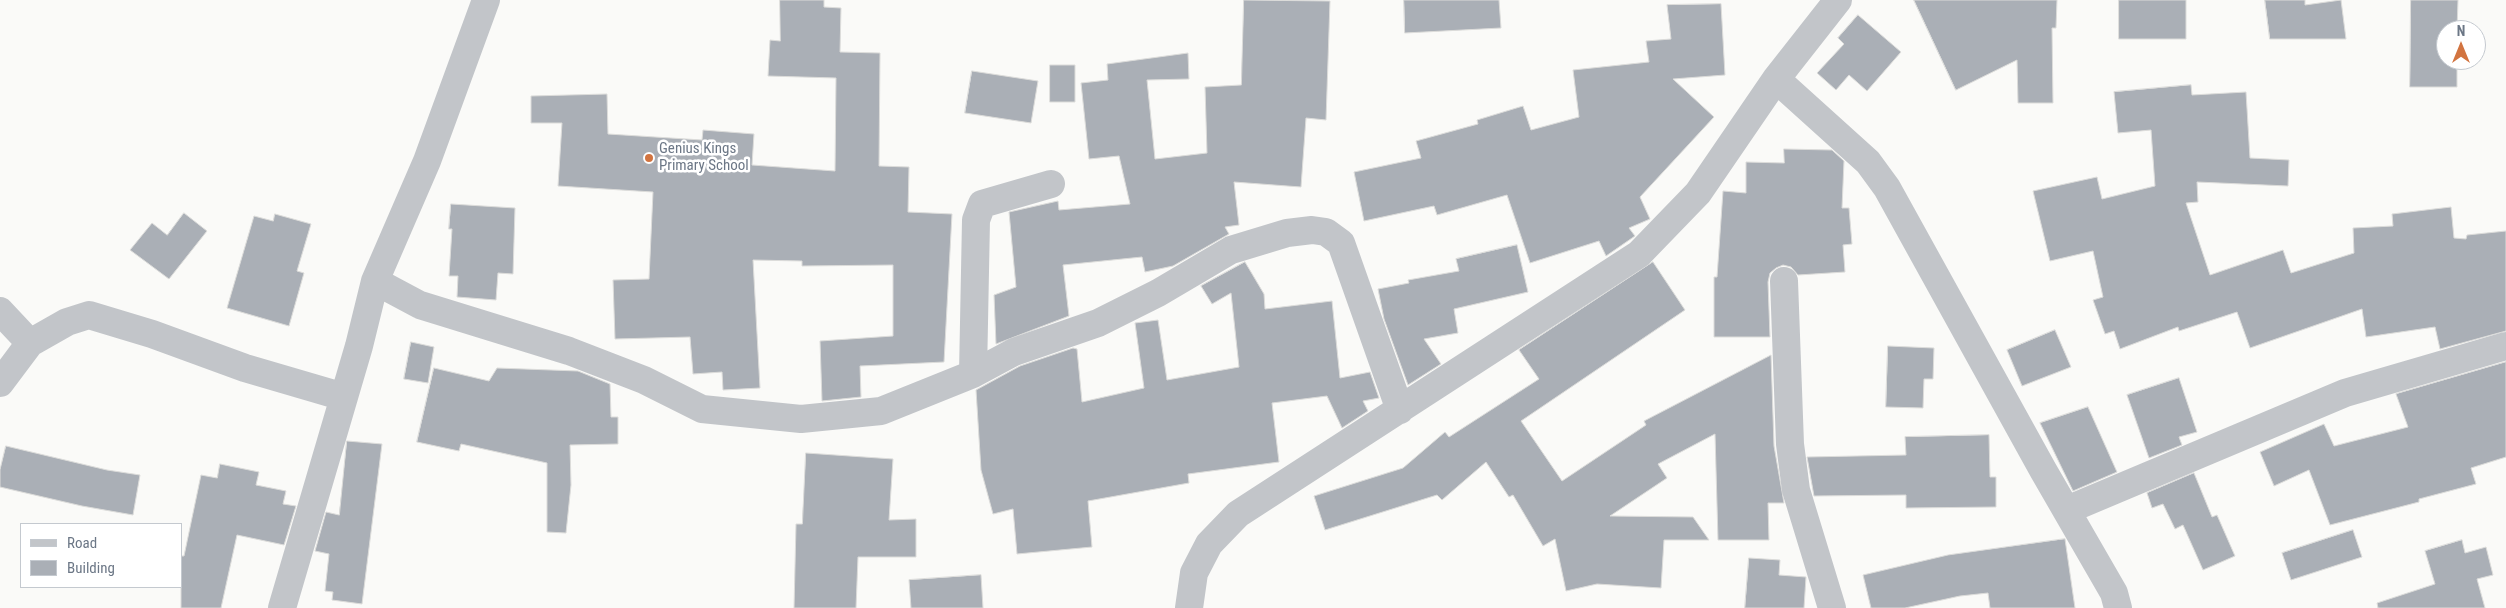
<!DOCTYPE html>
<html>
<head>
<meta charset="utf-8">
<style>
	body { margin:0 }
	#map { position:relative; width:2506px; height:608px; overflow:hidden; background:#fafaf8; font-family:"Roboto Condensed",sans-serif }
	canvas { display:block }
	.legend { position:absolute; left:20px; top:523px; width:162px; height:65px; box-sizing:border-box; background:#fff; border:1px solid #c4c9cf; margin:0; padding:6px 9px; list-style:none; font-size:15px; color:#6c7786 }
	.legend li { display:flex; align-items:center; gap:10px; height:25px }
	.legend b { width:25px; border:1px solid #c4c9cf }
	.north { position:absolute; left:2436px; top:20px; width:50px; height:50px; box-sizing:border-box; background:#fff; border:1px solid #c4c9cf; border-radius:50%; rotate:0deg; font-size:14px; font-weight:700; line-height:20px; text-align:center; color:#6c7786 }
	.north::after { content:''; display:block; margin:auto; width:18px; height:22px; background:#d27440; clip-path:polygon(50% 0,100% 100%,50% 72%,0 100%) }
</style>
</head>
<body>
<div id="map">
<canvas width="2506" height="608"></canvas>
<ul class="legend">
<li><b style="height:6px;background:#c2c5c9"></b>Road</li>
<li><b style="height:14px;background:#aaafb6"></b>Building</li>
</ul>
<div class="north">N</div>
</div>
<script>
const ctx = document.querySelector('canvas').getContext('2d');
ctx.lineJoin = 'round';
function fillPath(path, color) {
  ctx.fillStyle = color;
  ctx.fill(path, 'evenodd');
}
function stroke(path, color, width, dash) {
  ctx.strokeStyle = color;
  ctx.lineWidth = width;
  ctx.lineCap = dash ? 'butt' : 'round';
  ctx.setLineDash(dash || []);
  ctx.stroke(path);
}
function label(font, color, halo, rows, align = 'center') {
  ctx.font = font + ' "Roboto Condensed",sans-serif';
  ctx.lineWidth = 5;
  ctx.setLineDash([]);
  ctx.textBaseline = 'middle';
  ctx.strokeStyle = halo;
  ctx.fillStyle = color;
  for (const [text, x, y, turn = 0] of rows) {
    ctx.save();
    ctx.translate(x, y);
    ctx.rotate((+turn || 0) * Math.PI / 180);
    ctx.textAlign = isNaN(turn) ? turn : align;
    if (halo) ctx.strokeText(text, 0, 0);
    ctx.fillText(text, 0, 0);
    ctx.restore();
  }
}
const building = new Path2D(`
	M780 0H824V7L841 8 840 52 880 53 879 166 909 167 908 212 952 214 944 362 860 366 861 397 822 401 820 341 893 336V265L802 266V261L753 260 760 388 723 390 722 372 693 374 690 337 615 339 613 280 649 279 653 192 558 186 562 123H531V96L607 94 608 134 702 140 703 130 754 134 752 165 835 171 836 78 768 76 770 40 780 41Z
	M1244 0 1330 1 1326 120 1306 118 1301 187 1234 182 1239 225 1225 227 1229 234 1173 266 1145 272 1142 257 1063 265 1069 316 996 344 994 295 1016 287 1009 212 1058 201 1059 210 1130 204 1119 156 1089 159 1081 83 1108 80 1107 64 1188 53 1189 79 1147 80 1155 159 1207 153 1205 87 1241 85Z
	M1404 0H1499L1501 28 1405 33Z
	M1914 0H2057L2056 28H2052L2053 103H2018L2017 60 1956 90Z
	M2119 0H2186V39H2119Z
	M2265 0H2305V5L2341 0 2346 39H2270Z
	M2411 0H2458L2457 30H2446V60H2457V87H2410Z
	M1721 4 1725 75 1673 79 1714 117 1640 197 1650 219 1629 228 1635 236 1606 256 1599 241 1530 263 1507 195 1437 215 1434 206 1364 221 1354 172 1421 158 1416 141 1478 124 1477 120 1523 106 1531 130 1579 117 1573 70 1649 62 1646 41 1671 39 1667 5Z
	M1858 15 1901 52 1867 91 1849 75 1836 90 1817 73 1844 44 1838 38Z
	M1050 65H1075V102H1050Z
	M972 71 1038 81 1031 123 965 113Z
	M2191 85 2192 95 2246 92 2250 158 2289 160 2288 186 2197 182 2198 202 2186 203 2210 275 2283 250 2291 273 2354 253 2353 228 2393 226 2392 214 2451 207 2454 238 2466 239 2467 235 2506 231V331L2440 349 2435 327 2366 337 2362 309 2250 348 2237 312 2179 331 2178 327 2120 349 2114 331 2105 334 2093 300 2103 297 2093 251 2050 261 2033 191 2097 177 2102 199 2155 186 2151 130 2118 133 2114 92Z
	M1784 149 1832 150 1844 161 1842 208H1849L1852 244 1843 245 1845 272 1798 275 1791 267 1783 265 1776 268 1770 273 1768 282 1770 337H1714V277H1717L1723 191 1746 193V162L1784 163Z
	M451 204 515 208 513 274 498 273 496 300 457 297 458 276H449L452 229H449Z
	M184 213 207 231 169 279 130 250 152 223 167 235Z
	M275 214 311 224 297 271 304 273 289 326 227 308 254 216 273 221Z
	M1517 245 1528 292 1454 309 1458 333 1424 339 1441 364 1408 385 1384 319 1378 289 1409 283 1408 280 1459 271 1456 259Z
	M1245 262 1264 294 1265 309 1332 301 1340 378 1370 372 1379 398 1363 401 1368 411 1342 428 1327 396 1272 403 1279 462 1188 474 1189 483 1088 501 1092 547 1017 554 1013 509 993 514 981 470 976 390 1020 366 1073 348 1077 349 1082 402 1144 388 1135 323 1158 320 1167 380 1239 367 1231 293 1212 304 1201 286Z
	M1653 262 1685 310 1521 421 1562 481 1646 425 1644 421 1771 355 1774 446 1784 503H1768L1769 540H1718L1715 434 1658 464 1667 478 1610 516 1693 517 1709 540H1664L1661 588 1597 584 1566 591 1555 539 1543 546 1513 495 1509 497 1486 462 1442 500 1437 495 1325 530 1314 496 1403 468 1445 432 1449 437 1539 379 1519 350Z
	M2055 330 2071 367 2022 386 2007 350Z
	M411 342 434 347 428 383 404 379Z
	M1888 346 1934 348 1933 379H1924L1923 408 1886 407Z
	M2506 362V457L2471 468 2476 484 2419 499V502L2330 525 2309 470 2274 486 2260 452 2324 424 2334 446 2408 427 2396 394Z
	M434 368 489 381 497 368 578 371 610 384 611 417H618V444L570 445 571 485 566 533 547 532V463L461 444 459 451 417 442Z
	M2179 378 2197 432 2179 437 2182 445 2149 458 2127 395Z
	M2088 407 2117 472 2073 491 2040 423Z
	M1989 435 1990 477H1996V507L1906 508V495L1814 496 1807 457 1906 455 1905 437Z
	M347 441 382 444 362 604 332 600 333 592 325 591 329 554 315 551 326 512 339 515Z
	M6 446 107 470 140 475 133 515 82 506 0 487V470Z
	M806 453 893 459 889 520 916 519V557H858L856 608H794L796 524H802Z
	M220 464 259 472 256 485 286 491 283 504 296 506 284 545 237 535 221 608H181V556H184L201 475 217 478Z
	M2194 473 2212 517 2217 515 2235 556 2203 570 2183 525 2175 529 2163 504 2152 508 2147 493Z
	M2353 530 2362 557 2291 580 2282 553Z
	M2065 539 2075 608H1990L1988 593 1960 596 1905 608H1871L1863 575 1948 555Z
	M2462 540 2465 553 2486 547 2493 575 2477 579 2485 608H2378L2377 603 2435 584 2425 551Z
	M1749 558 1780 560 1779 575 1806 577 1804 608H1745Z
	M981 575 983 608H911L909 580Z`);
fillPath(building, '#aaafb6');
stroke(building, '#dcdcda', 1);
stroke(new Path2D(`
	M1776 79 1868 162 1887 188 2043 470 2114 593 2118 608
	M375 281 420 305 569 351 644 380 702 409 801 419 881 411 973 374 1014 352 1098 323 1158 293 1231 250 1287 233 1312 230 1326 232 1341 243 1400 410
	M1784 281 1790 444 1796 490 1832 608
	M0 311 30 343
	M973 374 976 220 982 204 1051 184
	M0 383 30 343 67 322 89 315 152 334 245 368 344 397
	M2067 510 2345 393 2506 346
	M282 608 359 346 375 281 427 161 486 0
	M1189 608 1194 573 1209 544 1238 514 1639 254 1698 193 1776 79 1838 0`), '#c2c5c9', 28);
for (const [x, y, r, color] of [
	[649,158,5,"#d27440"]
]) {
  const dot = new Path2D();
  dot.arc(x, y, r, 0, 2 * Math.PI);
  ctx.fillStyle = color;
  ctx.fill(dot);
  stroke(dot, '#fff', 2);
}
label('15px', '#6c7786', '#fff', [
	["Genius Kings",659,149],
	["Primary School",659,166]
], 'left');
</script>
</body>
</html>
